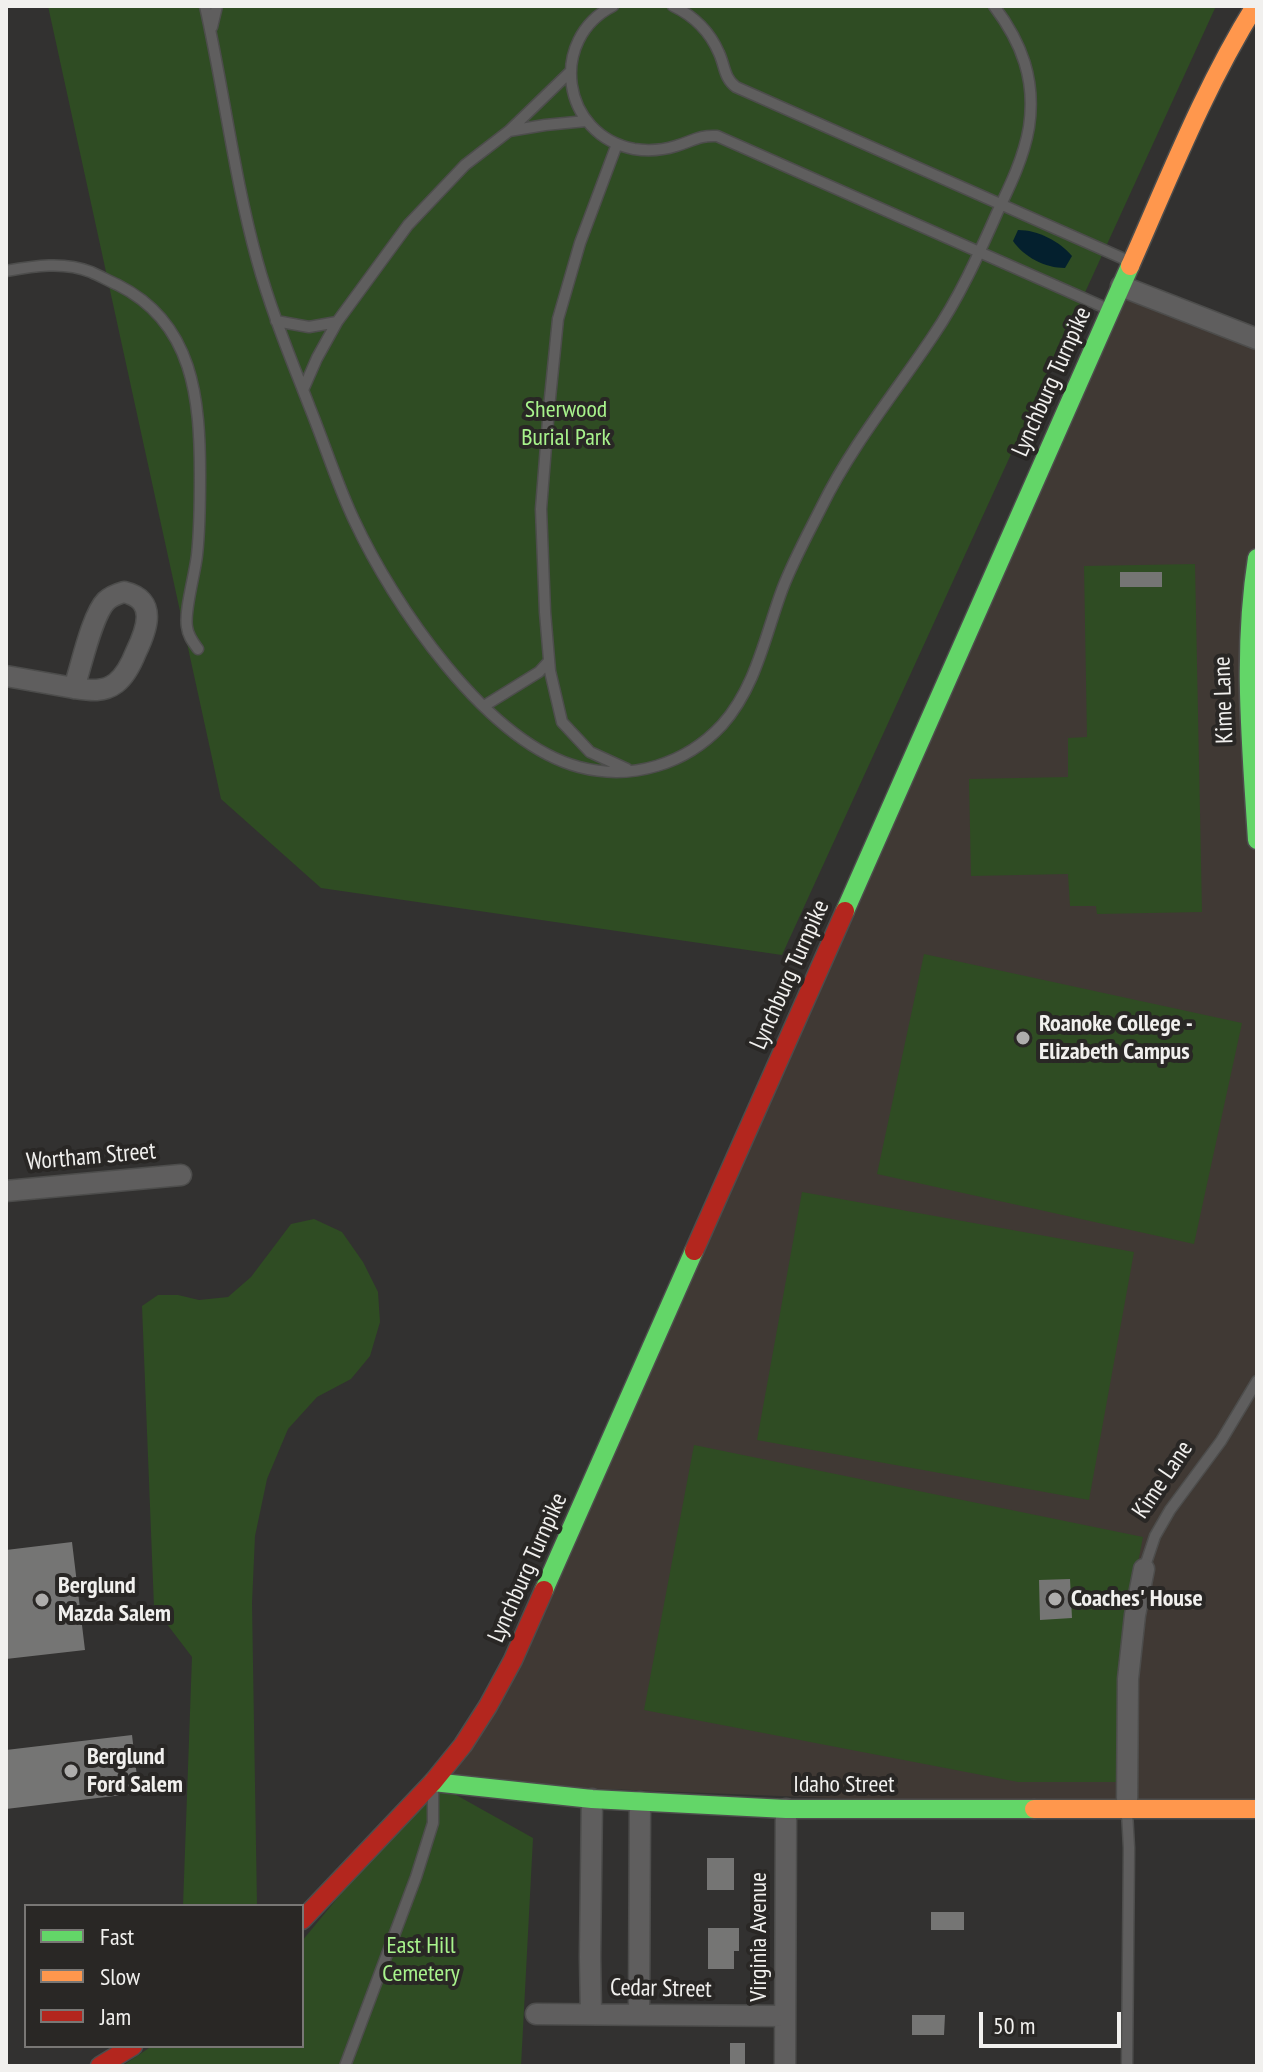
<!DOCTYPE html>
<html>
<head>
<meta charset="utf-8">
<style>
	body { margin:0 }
	#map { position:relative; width:1263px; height:2072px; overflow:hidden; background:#323130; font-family:"PT Sans Narrow",sans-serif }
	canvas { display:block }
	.frame { position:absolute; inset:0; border:8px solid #f1f0ee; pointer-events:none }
	.legend { position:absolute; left:24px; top:1904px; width:280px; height:144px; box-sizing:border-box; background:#292725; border:2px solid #797775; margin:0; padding:10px 14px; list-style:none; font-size:24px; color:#f1f0ee }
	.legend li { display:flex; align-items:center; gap:16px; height:40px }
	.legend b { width:40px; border:2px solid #797775 }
	.scale { position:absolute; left:979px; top:2012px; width:142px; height:36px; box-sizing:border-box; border:4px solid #f1f0ee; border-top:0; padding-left:10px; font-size:24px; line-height:28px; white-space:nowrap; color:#f1f0ee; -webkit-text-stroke:6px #292725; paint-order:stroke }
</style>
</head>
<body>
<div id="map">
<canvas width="1263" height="2072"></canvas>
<div class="frame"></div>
<ul class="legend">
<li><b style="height:10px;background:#63d668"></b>Fast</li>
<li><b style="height:10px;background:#ff974d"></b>Slow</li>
<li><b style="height:10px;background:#b3261e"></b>Jam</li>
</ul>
<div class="scale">50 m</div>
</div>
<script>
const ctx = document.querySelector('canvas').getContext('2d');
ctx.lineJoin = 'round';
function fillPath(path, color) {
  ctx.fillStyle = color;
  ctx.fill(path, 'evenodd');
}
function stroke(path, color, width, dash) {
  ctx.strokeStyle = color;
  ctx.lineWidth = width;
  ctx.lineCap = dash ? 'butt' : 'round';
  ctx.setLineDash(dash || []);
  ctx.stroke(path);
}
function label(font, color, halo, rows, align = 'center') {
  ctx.font = font + ' "PT Sans Narrow",sans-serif';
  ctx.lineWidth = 8;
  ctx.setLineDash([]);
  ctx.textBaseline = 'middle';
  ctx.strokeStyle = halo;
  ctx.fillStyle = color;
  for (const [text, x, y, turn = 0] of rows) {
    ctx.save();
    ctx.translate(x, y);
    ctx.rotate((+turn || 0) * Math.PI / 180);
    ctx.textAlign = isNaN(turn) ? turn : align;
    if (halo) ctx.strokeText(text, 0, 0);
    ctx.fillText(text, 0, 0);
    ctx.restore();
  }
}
fillPath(new Path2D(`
	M1121 286 1257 339V1809L1127 1810 433 1782 463 1745Z`), '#403934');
fillPath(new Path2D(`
	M48 6H1216L782 955 321 888 221 799Z
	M1195 564 1202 912 1097 914 1096 906H1070L1068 874 971 876 969 779 1068 777V738L1087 737 1084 566Z
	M924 954 1242 1023 1194 1244 877 1174Z
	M802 1192 1134 1252 1089 1500 757 1440Z
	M314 1219 342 1232 363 1262 378 1292 380 1322 370 1356 351 1379 317 1397 288 1429 267 1479 255 1536 252 1603 257 1906H183L192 1657 154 1607 142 1306 158 1295H178L199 1300 228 1297 251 1277 291 1224Z
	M694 1445 1143 1537 1120 1655 1117 1782H1018L644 1710Z
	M433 1782 533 1838 521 2066H122L152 2046H302V1941Z`), '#2f4c23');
fillPath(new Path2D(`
	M1018 230C1038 230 1059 241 1072 256L1065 268C1045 268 1024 257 1013 241Z`), '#04202e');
fillPath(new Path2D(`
	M1120 572H1162V587H1120Z
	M72 1542 85 1650 6 1659V1550Z
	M1070 1579 1072 1618 1040 1620 1039 1580Z
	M132 1735 139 1793 6 1809V1750Z
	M707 1858H734V1890H707Z
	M931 1912H964V1930H931Z
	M708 1928H739V1951H734V1969H708Z
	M912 2015H945L944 2035H912Z
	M730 2043H745V2066H730Z`), '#757574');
const lane = new Path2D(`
	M205 6C224 90 234 177 257 260 271 311 291 359 310 408 325 445 337 484 354 520 393 604 486 742 579 767 632 781 686 764 722 725 756 687 765 636 782 590 793 561 808 534 822 506 852 445 895 393 933 336 959 298 978 256 997 213 1010 186 1024 157 1029 127 1036 80 1022 43 994 6
	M613 6C548 39 561 135 634 149 647 151 663 150 676 146 693 141 699 135 717 136L1108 309
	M673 6C694 16 710 32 719 53 725 66 724 78 736 87L1131 262
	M212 27 217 6
	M509 131 571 71
	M617 144 580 243 558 319 549 408 541 509 545 612 550 671 562 722 590 752 627 769
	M6 271C34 266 64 261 91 272 100 276 109 281 118 285 194 323 200 400 200 475 200 502 200 528 197 555 195 574 184 611 187 627 188 636 193 642 198 649
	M276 321 309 327 337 322 408 225 465 165 509 131 545 125 586 121
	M303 390 317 358 337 322
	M484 706 539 672 549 661
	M1144 1569 1155 1536 1170 1510 1221 1441 1257 1381
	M345 2066 416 1877 433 1823V1791
	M1127 2066 1129 1848 1127 1812`);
const street = new Path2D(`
	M1121 286 1257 339
	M124 592C158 600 147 629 136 652 132 662 125 676 116 683 103 693 88 690 74 688 81 667 92 615 106 601 111 596 117 594 124 592Z
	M6 676 74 688
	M6 1191 181 1175
	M1127 1810 1128 1679 1135 1615 1144 1569
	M536 2014 785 2016
	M591 2014 590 1957 592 1799
	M639 2014 640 1802
	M785 2066 786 1809`);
const fast = new Path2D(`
	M1257 558C1242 652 1251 745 1257 840
	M845 911 1130 266
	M544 1590 694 1251
	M433 1782 592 1799 786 1809H1034`);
const slow = new Path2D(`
	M1130 266C1169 178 1204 88 1255 6
	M1034 1809H1257`);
const jam = new Path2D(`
	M694 1251 845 911
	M302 1920 433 1782 463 1745 488 1706 513 1660 544 1590
	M100 2066 133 2046`);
stroke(lane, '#4d4d4c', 13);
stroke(street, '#4d4d4c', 23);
stroke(fast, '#4d4d4c', 21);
stroke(slow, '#4d4d4c', 21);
stroke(jam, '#4d4d4c', 21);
stroke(lane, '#5f5e5e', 10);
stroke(street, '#5f5e5e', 20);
stroke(fast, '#63d668', 18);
stroke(slow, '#ff974d', 18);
stroke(jam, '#b3261e', 18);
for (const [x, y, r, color] of [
	[1023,1038,8,"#aeadac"],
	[1055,1599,8,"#aeadac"],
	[42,1600,8,"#aeadac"],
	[71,1771,8,"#aeadac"]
]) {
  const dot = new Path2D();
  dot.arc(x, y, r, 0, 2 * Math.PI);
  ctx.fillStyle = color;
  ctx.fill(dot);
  stroke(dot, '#292725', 3);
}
label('24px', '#f1f0ee', '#292725', [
	["Lynchburg Turnpike",1052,382,-66],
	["Kime Lane",1224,700,-92],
	["Lynchburg Turnpike",790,975,-66],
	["Wortham Street",91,1157,-5],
	["Kime Lane",1163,1480,-56],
	["Lynchburg Turnpike",528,1568,-66],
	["Idaho Street",844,1785],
	["Virginia Avenue",759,1937,-90],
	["Cedar Street",661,1989,1]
]);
label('24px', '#a8f38c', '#292725', [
	["Sherwood",566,410],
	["Burial Park",566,438],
	["East Hill",421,1946],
	["Cemetery",421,1974]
]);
label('bold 24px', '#f1f0ee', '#292725', [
	["Roanoke College -",1039,1024],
	["Elizabeth Campus",1039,1052],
	["Berglund",58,1586],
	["Mazda Salem",58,1614],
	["Coaches' House",1071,1599],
	["Berglund",87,1757],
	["Ford Salem",87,1785]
], 'left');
</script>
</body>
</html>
